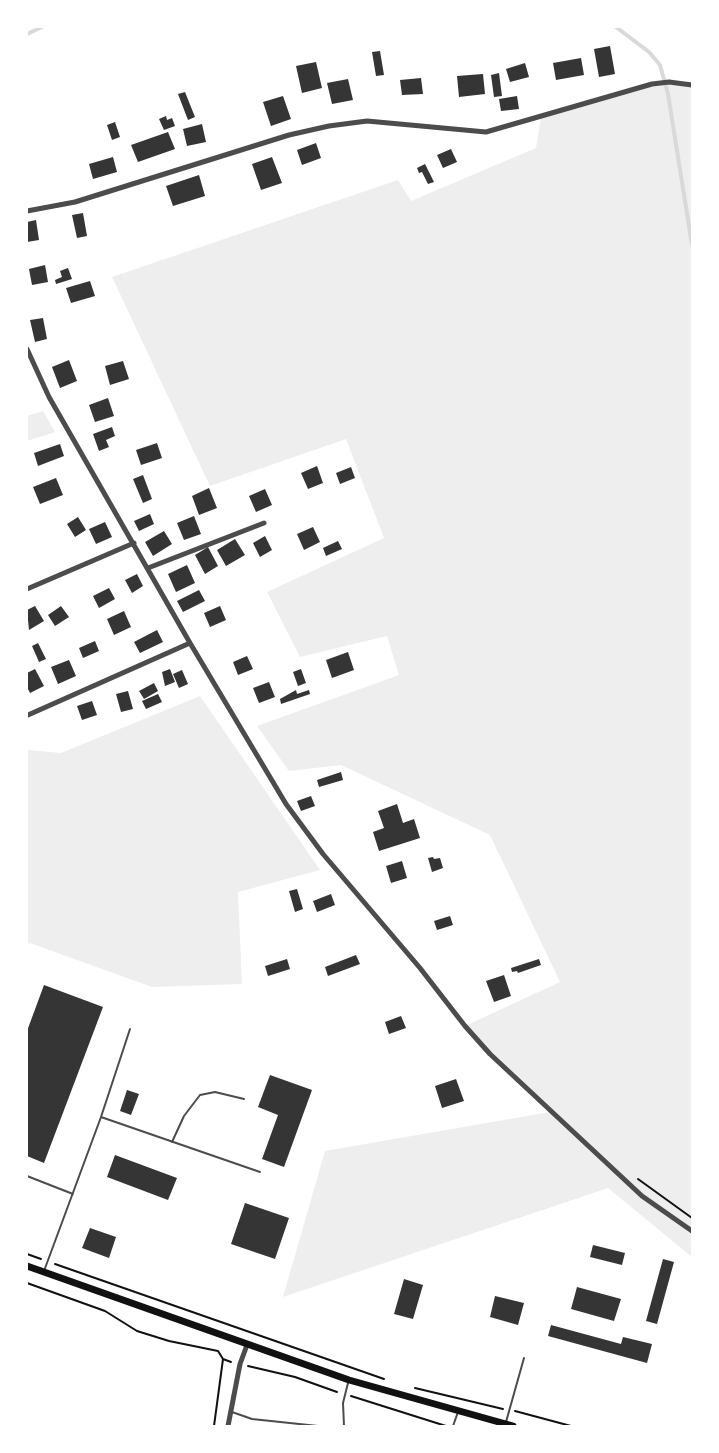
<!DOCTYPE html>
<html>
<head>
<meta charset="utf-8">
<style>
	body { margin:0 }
	#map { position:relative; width:719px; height:1453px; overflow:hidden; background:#fff; font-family:Cabin,sans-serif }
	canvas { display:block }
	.frame { position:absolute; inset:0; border:28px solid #fff; pointer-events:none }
</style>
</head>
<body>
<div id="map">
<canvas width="719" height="1453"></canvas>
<div class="frame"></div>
</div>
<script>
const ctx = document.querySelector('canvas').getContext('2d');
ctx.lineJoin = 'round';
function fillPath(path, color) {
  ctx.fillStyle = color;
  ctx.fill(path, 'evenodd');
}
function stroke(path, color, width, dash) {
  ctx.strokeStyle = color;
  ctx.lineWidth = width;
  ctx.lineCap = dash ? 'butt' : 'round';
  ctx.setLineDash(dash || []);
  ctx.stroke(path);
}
fillPath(new Path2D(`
	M652 84 692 85V1257L608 1188 283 1297 325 1151 550 1112 465 1026 560 982 490 835 341 765 289 771 257 726 399 675 387 636 300 657 267 592 384 538 346 439 210 486 112 277 398 180 411 201 536 148 541 117Z
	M43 411 55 432 27 441V416Z
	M200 696 320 870 238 892 242 984 152 987 30 943 27 945V750L61 753Z`), '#eee');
stroke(new Path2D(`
	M616 27 649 52 660 65 668 94 692 245
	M27 34 42 27`), '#d9d9d9', 4);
fillPath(new Path2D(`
	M610 46 615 74 599 77 594 49Z
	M380 51 384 75 376 76 372 52Z
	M581 58 584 75 556 80 553 63Z
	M316 62 322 88 302 93 296 66Z
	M525 63 529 77 510 82 506 69Z
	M499 73 502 96 494 97 491 75Z
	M483 74 485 94 459 97 457 76Z
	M421 78 423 94 402 95 400 80Z
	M348 79 353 100 332 104 327 83Z
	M185 92 195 117 188 120 178 94Z
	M283 96 291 119 271 126 263 102Z
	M517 96 519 109 501 111 499 99Z
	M166 116 167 120 172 118 175 126 164 130 159 119Z
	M115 122 120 137 112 140 107 125Z
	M202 124 206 142 187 146 183 129Z
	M168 132 175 149 138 162 131 145Z
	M316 143 321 158 302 165 297 150Z
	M451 149 457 162 443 168 437 155Z
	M113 157 117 172 93 179 89 164Z
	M272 157 282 183 261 190 252 164Z
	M425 164 434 182 428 184 422 172 419 173 417 168Z
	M199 175 205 196 173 206 166 186Z
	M83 213 87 236 77 238 72 215Z
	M36 220 39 240 27 242V222Z
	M45 265 48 282 32 285 29 269Z
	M68 268 72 279 56 284 55 280 62 277 60 271Z
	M90 281 95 296 71 303 66 288Z
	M43 318 47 339 35 342 30 320Z
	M69 360 77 381 60 388 52 367Z
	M123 361 129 379 110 385 105 366Z
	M108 398 114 416 95 422 89 405Z
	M112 427 115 436 106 440 109 447 99 451 93 434Z
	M157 443 162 458 141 465 136 450Z
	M60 444 64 456 38 466 34 453Z
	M317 466 323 483 308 489 301 473Z
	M351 467 355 478 340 484 336 473Z
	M143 475 152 499 143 503 133 479Z
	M56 478 63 495 40 504 33 487Z
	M209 488 217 508 199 515 192 496Z
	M265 489 272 505 256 512 249 496Z
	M150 514 154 524 139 531 134 521Z
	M194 516 201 534 184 540 177 523Z
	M78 517 86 530 75 537 67 524Z
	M105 522 112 537 96 544 89 529Z
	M313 527 320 542 304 550 297 534Z
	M164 531 172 544 153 556 145 542Z
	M265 536 272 550 260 557 253 543Z
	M235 539 245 555 226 566 217 550Z
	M338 541 342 549 326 556 323 548Z
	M208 547 218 566 205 574 195 555Z
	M187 565 195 583 176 592 168 574Z
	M137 574 143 586 132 593 125 580Z
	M109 588 115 599 99 608 93 596Z
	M199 590 205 601 183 612 177 601Z
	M35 606 44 621 29 630 27 610Z
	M61 606 69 617 55 626 48 615Z
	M220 606 226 620 210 627 204 613Z
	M124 611 131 627 114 635 107 619Z
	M157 630 163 642 140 653 134 642Z
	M95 641 99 651 83 658 79 648Z
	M38 643 46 659 39 662 32 646Z
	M348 652 354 670 332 678 326 660Z
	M247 656 253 669 238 675 233 662Z
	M69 660 76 676 58 684 51 667Z
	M35 669 44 686 30 693 27 687V673Z
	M170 669 175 682 165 686 162 672Z
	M301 669 306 683 298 686 293 672Z
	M182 670 188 684 179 688 173 674Z
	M269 682 275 697 259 703 253 688Z
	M154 683 158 691 144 699 139 691Z
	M296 690 297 694 309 690 310 694 281 704 280 699Z
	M128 691 133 709 121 712 116 694Z
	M158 694 162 702 146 709 142 701Z
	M92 701 97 715 82 720 77 706Z
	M341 772 343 780 319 787 317 780Z
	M311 796 315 806 301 811 297 801Z
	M397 804 403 823 414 819 420 838 379 851 373 832 384 828 378 811Z
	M433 857 434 859 440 858 443 868 432 872 428 858Z
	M402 861 407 878 391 883 386 866Z
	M297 889 303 909 295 912 289 891Z
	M331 894 335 905 317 912 313 901Z
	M450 916 453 925 437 930 434 921Z
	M356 955 360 964 328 976 325 967Z
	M287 959 290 969 268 976 265 966Z
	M539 959 541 965 518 973 517 971 512 972 511 968Z
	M504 975 511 996 494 1002 486 981Z
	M44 985 103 1007 44 1163 27 1156V1031Z
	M401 1016 406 1028 389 1034 385 1022Z
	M270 1075 312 1090 284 1167 262 1159 278 1115 258 1107Z
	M456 1079 464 1101 442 1108 435 1086Z
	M127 1090 139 1094 131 1115 120 1111Z
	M115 1155 177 1178 168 1200 107 1177Z
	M245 1203 289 1218 275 1259 231 1244Z
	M90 1228 116 1237 109 1258 82 1248Z
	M593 1245 625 1253 622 1265 590 1257Z
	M663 1259 674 1262 657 1324 646 1321Z
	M404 1279 423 1285 413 1319 394 1314Z
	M577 1287 621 1299 614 1321 571 1309Z
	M495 1296 524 1303 518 1325 490 1317Z
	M551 1325 621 1344 623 1337 652 1344 647 1363 548 1336Z`), '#353535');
stroke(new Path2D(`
	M638 1179 692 1218
	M27 1254 41 1259
	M55 1264 384 1379
	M27 1283 105 1311 137 1331 169 1341 218 1351 223 1359 231 1362
	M248 1366 295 1377 337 1392
	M415 1388 503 1409
	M351 1396 446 1426
	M515 1411 571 1426
	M214 1426 223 1359`), '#111', 2);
stroke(new Path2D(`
	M101 1117 260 1172
	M172 1142 184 1116 200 1095 215 1092 244 1099
	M27 1176 73 1194
	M44 1271 101 1117 130 1029
	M232 1412 252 1419 318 1426
	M506 1422 524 1358
	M344 1426 343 1403 348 1383
	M453 1426 458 1412`), '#4c4c4c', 2);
stroke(new Path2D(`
	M27 211 75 202 289 135 329 126 367 121 486 132 652 84 669 82 692 85
	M27 349 49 397 190 643
	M148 568 264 523
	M27 589 134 543
	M28 715 190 643 286 804 323 854 420 968 465 1026 490 1054 642 1196 692 1231
	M228 1426 240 1364 247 1345`), '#4c4c4c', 5);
stroke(new Path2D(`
	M27 1266 349 1380 513 1426`), '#111', 7);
</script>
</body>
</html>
